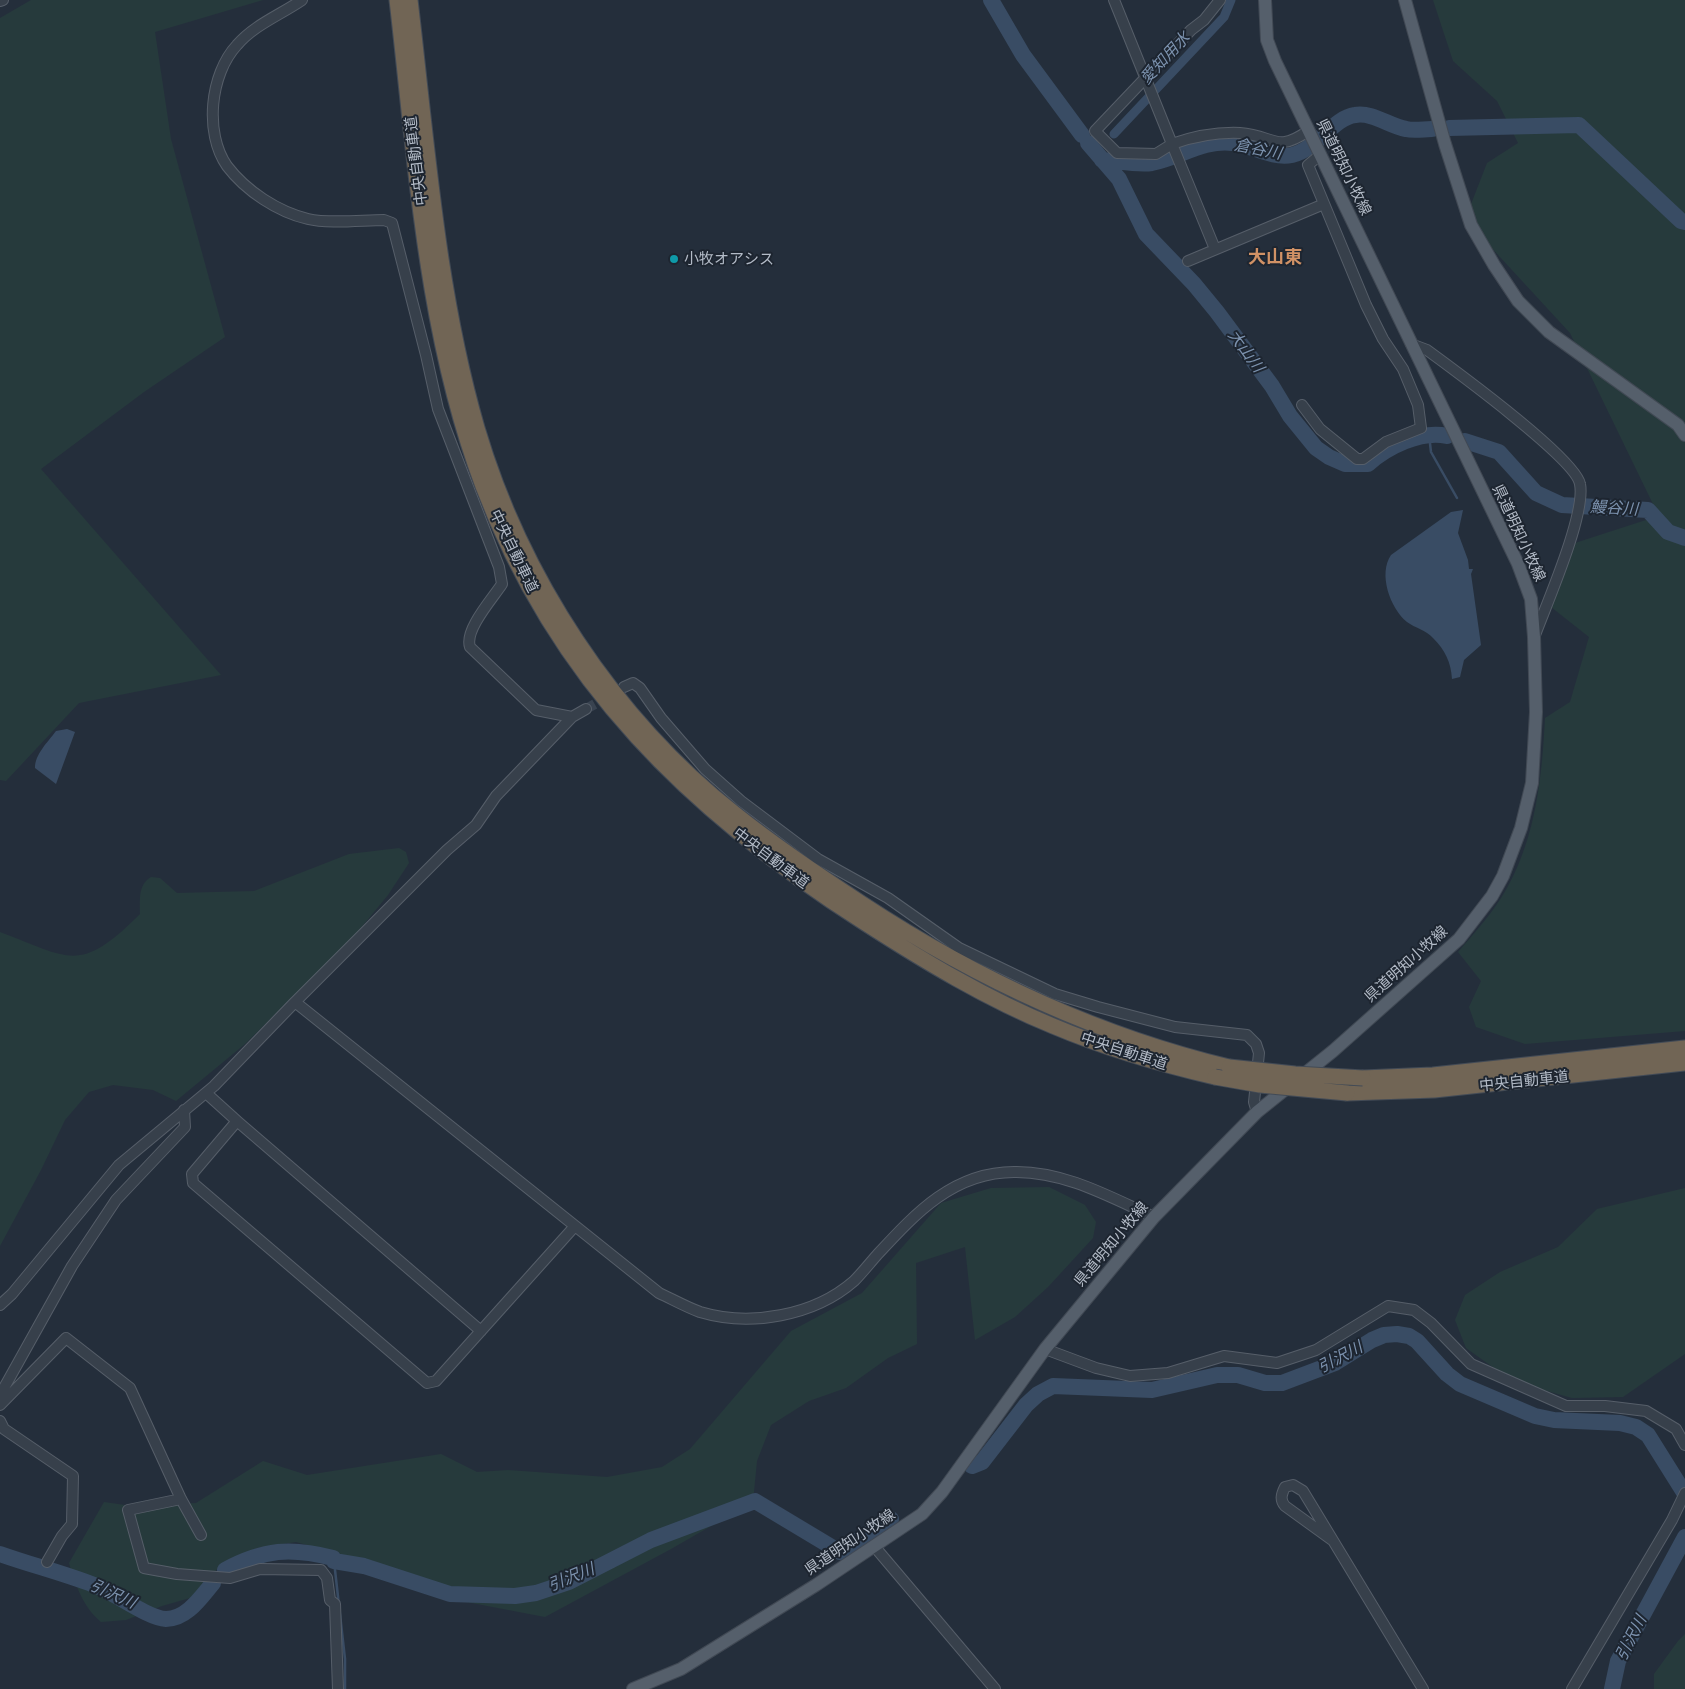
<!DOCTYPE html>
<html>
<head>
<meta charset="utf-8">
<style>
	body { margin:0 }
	canvas { display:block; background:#242e3b }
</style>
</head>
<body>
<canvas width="1685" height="1689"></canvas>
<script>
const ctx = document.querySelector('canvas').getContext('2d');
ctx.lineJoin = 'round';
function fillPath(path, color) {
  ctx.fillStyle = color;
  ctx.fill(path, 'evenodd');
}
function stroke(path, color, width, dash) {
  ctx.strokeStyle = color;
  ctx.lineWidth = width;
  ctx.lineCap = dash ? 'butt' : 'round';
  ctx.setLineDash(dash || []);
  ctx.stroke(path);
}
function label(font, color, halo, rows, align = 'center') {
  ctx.font = font + ' Ubuntu,"Noto Sans JP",sans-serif';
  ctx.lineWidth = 4;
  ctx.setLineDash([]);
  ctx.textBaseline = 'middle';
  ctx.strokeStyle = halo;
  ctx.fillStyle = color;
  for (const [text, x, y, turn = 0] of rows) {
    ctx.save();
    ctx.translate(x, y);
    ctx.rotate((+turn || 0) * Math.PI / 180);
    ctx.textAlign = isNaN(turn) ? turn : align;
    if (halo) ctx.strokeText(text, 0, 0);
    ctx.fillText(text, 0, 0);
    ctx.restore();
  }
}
fillPath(new Path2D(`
	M31 0H263L155 32 171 139 225 337 144 392 41 469 221 675 79 703 6 781 0 780V18Z
	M1433 0H1685V1031L1525 1044 1476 1027 1469 1007 1481 981 1458 952C1475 932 1494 912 1507 888 1536 836 1542 777 1545 718L1570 702 1589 637 1551 607 1575 543 1646 520 1668 535 1570 333 1488 244 1468 212 1487 163 1518 143 1497 101 1453 61Z
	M399 848 406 852 409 863 388 895 350 941 245 1044 176 1101 153 1090 113 1085 89 1092 65 1120 41 1170 0 1246V932C71 959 80 974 140 914 140 899 138 885 151 877L160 878 177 893 254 891 349 854Z
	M1049 1187 1085 1205 1096 1222 1093 1238 1048 1287 1015 1317 975 1340 965 1247 916 1263 917 1344 888 1358 846 1388 809 1401 771 1425 757 1461 753 1502 671 1549 545 1617 456 1600 366 1561 296 1542 257 1548 220 1566 190 1598 162 1606 126 1620 101 1622C83 1607 76 1586 69 1563L104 1502 132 1506 196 1503 263 1461 307 1475 441 1454 477 1472 508 1470 607 1477 662 1467 690 1449 791 1331 862 1293 941 1203 991 1188Z
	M1685 1188V1354L1623 1397 1572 1398 1540 1389 1501 1373 1466 1348 1455 1320 1465 1295 1500 1272 1558 1247 1597 1209Z
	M1685 1634V1689H1654V1674L1678 1641Z`), '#263a3c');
fillPath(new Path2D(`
	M1463 510 1458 533 1468 560 1469 569H1473L1471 574 1481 645 1464 660 1460 677 1452 679C1451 662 1445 650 1433 638 1426 630 1415 628 1407 622 1390 608 1378 574 1391 555L1451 512Z
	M67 729 75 732 56 784 35 768C35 754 48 742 56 731Z`), '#394c64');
stroke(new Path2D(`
	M1429 435 1431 452 1457 498
	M334 1561 345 1659V1689`), '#394c64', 2.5);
stroke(new Path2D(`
	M1114 134 1224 17 1231 0`), '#394c64', 9);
stroke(new Path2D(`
	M991 0 1023 55 1082 135
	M1449 128 1579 125 1681 221 1685 222
	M1088 143 1119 179 1146 234 1194 284 1217 312 1272 386 1290 416 1316 448 1329 457 1345 464H1368C1387 447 1421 430 1447 436
	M1102 160C1118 161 1137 165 1152 163 1179 158 1204 139 1233 143 1252 145 1271 159 1292 155 1317 149 1333 118 1355 115 1373 112 1389 126 1406 129 1414 131 1424 129 1432 129
	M1465 441 1499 452 1536 493 1562 505 1648 510 1668 532 1685 538
	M972 1466 982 1462 1026 1405 1038 1394 1053 1386 1152 1390 1217 1375H1238L1265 1383H1282L1335 1363 1372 1340 1384 1335 1397 1334 1409 1336 1417 1341 1447 1374 1460 1384 1535 1416 1554 1420 1620 1423 1636 1427 1648 1435 1685 1494
	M0 1554C31 1565 63 1573 94 1585 114 1592 147 1618 166 1619 187 1619 201 1597 213 1583
	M225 1570C264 1549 291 1547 333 1558L334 1561 364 1566 450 1594 515 1596 536 1593 569 1582 651 1540 755 1501 840 1552 891 1519
	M1612 1689 1618 1661 1685 1537`), '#394c64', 16);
stroke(new Path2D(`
	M586 709 609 696`), '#394350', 10, [10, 5]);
const minor = new Path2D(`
	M302 0C280 15 254 25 237 45 210 74 204 133 227 166 246 191 278 212 308 219 328 224 363 220 384 220L392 223 426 355 438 409 499 567 502 584C493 598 464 630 470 647L536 710 572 717
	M1114 0 1172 144C1195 136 1216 132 1240 133 1274 135 1275 154 1308 131
	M0 1 3 0
	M1215 249 1172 144 1156 154 1117 153 1095 131 1191 30 1204 20 1220 0
	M1188 261 1324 204
	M1411 344 1427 350C1453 369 1576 459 1580 484 1586 514 1547 603 1535 635
	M1302 405 1320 429 1357 459H1363L1386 442 1421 428 1418 405 1403 369 1383 339 1366 305 1308 165 1320 155
	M624 687 633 683 640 688 661 718 705 769 741 801 818 859 888 898 959 948 1055 994 1098 1007 1175 1027 1247 1035 1256 1044 1259 1053 1254 1102 1257 1112
	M295 1002 447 850 476 825 496 796 572 717 586 709
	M206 1093 237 1121 192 1174 193 1183 427 1383 436 1381 575 1226
	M237 1121 481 1331
	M0 1305 12 1294 119 1165 214 1086 295 1002 659 1293C672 1299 686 1307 700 1312 750 1327 814 1316 854 1281 862 1273 869 1264 877 1255 915 1214 953 1172 1014 1172 1064 1171 1110 1197 1154 1217
	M1045 1349 1096 1368 1130 1376 1168 1373 1224 1356 1277 1363 1316 1350 1388 1306 1414 1310 1431 1323 1471 1364 1566 1406H1605L1646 1411 1676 1429 1685 1445
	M0 1395 72 1266 116 1200 185 1127 184 1110
	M0 1405 66 1338 130 1388 181 1499 201 1535
	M0 1421 4 1429 73 1476 72 1524 62 1536 47 1562
	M181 1499 128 1510 144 1568 177 1574 230 1578 260 1569 321 1570 327 1578 330 1600 335 1604 338 1689
	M1332 1540 1285 1506C1280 1500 1281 1495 1285 1487L1293 1485 1303 1491 1423 1689
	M874 1546 995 1689
	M1572 1689 1672 1520 1685 1493`);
const major = new Path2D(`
	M1405 0 1445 144 1471 225 1494 265 1518 301 1549 332 1678 425 1685 435
	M633 1689 681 1669 816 1585 922 1514 942 1492 1045 1349 1154 1217 1257 1112 1333 1051 1459 939 1492 896 1503 876 1521 828 1532 783 1536 712 1534 637 1531 599 1518 564 1275 61 1267 40 1265 0`);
const highway = new Path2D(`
	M397 0C416 162 425 332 483 486 557 682 692 813 865 923 924 961 987 999 1053 1026 1105 1048 1159 1064 1215 1077
	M410 0C427 143 437 290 477 428 521 577 613 718 735 814 775 846 818 875 861 903 975 978 1096 1035 1229 1067
	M1363 1078 1433 1075 1685 1048
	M1347 1093 1434 1090 1685 1063`);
stroke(minor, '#565e69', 12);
stroke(major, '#414954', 14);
stroke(highway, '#434b56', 17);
stroke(minor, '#37404b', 10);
stroke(major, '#555f6b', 12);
stroke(highway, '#716555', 15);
const highwayBridge = new Path2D(`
	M1229 1067 1295 1074 1363 1078
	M1215 1077 1260 1085 1347 1093`);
stroke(highwayBridge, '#434b56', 17, []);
stroke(highwayBridge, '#716555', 15);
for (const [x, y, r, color] of [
	[674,259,5,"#0f9aa8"]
]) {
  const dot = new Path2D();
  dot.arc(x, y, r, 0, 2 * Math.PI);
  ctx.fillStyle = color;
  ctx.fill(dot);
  stroke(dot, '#1d2530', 2);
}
label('15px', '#b3bbc7', '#1d2530', [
	["中央自動車道",416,161,-97],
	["県道明知小牧線",1344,167,64],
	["県道明知小牧線",1519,533,65],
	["中央自動車道",514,551,64],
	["中央自動車道",771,858,37],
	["県道明知小牧線",1406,964,-42],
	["中央自動車道",1124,1051,18],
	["中央自動車道",1524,1081,-6],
	["県道明知小牧線",1111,1244,-50],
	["県道明知小牧線",850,1542,-34]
]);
label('15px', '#b3bbc7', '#1d2530', [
	["小牧オアシス",684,259]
], 'left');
label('italic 16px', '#7c92ae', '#1d2530', [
	["愛知用水",1165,58,-47],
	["倉谷川",1258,149,11],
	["大山川",1246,351,54],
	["鰻谷川",1614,508,3],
	["引沢川",1340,1357,-28],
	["引沢川",571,1577,-22],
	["引沢川",113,1594,24],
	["引沢川",1631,1638,-63]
]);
label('bold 18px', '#d09165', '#1d2530', [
	["大山東",1275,257]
]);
</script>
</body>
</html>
